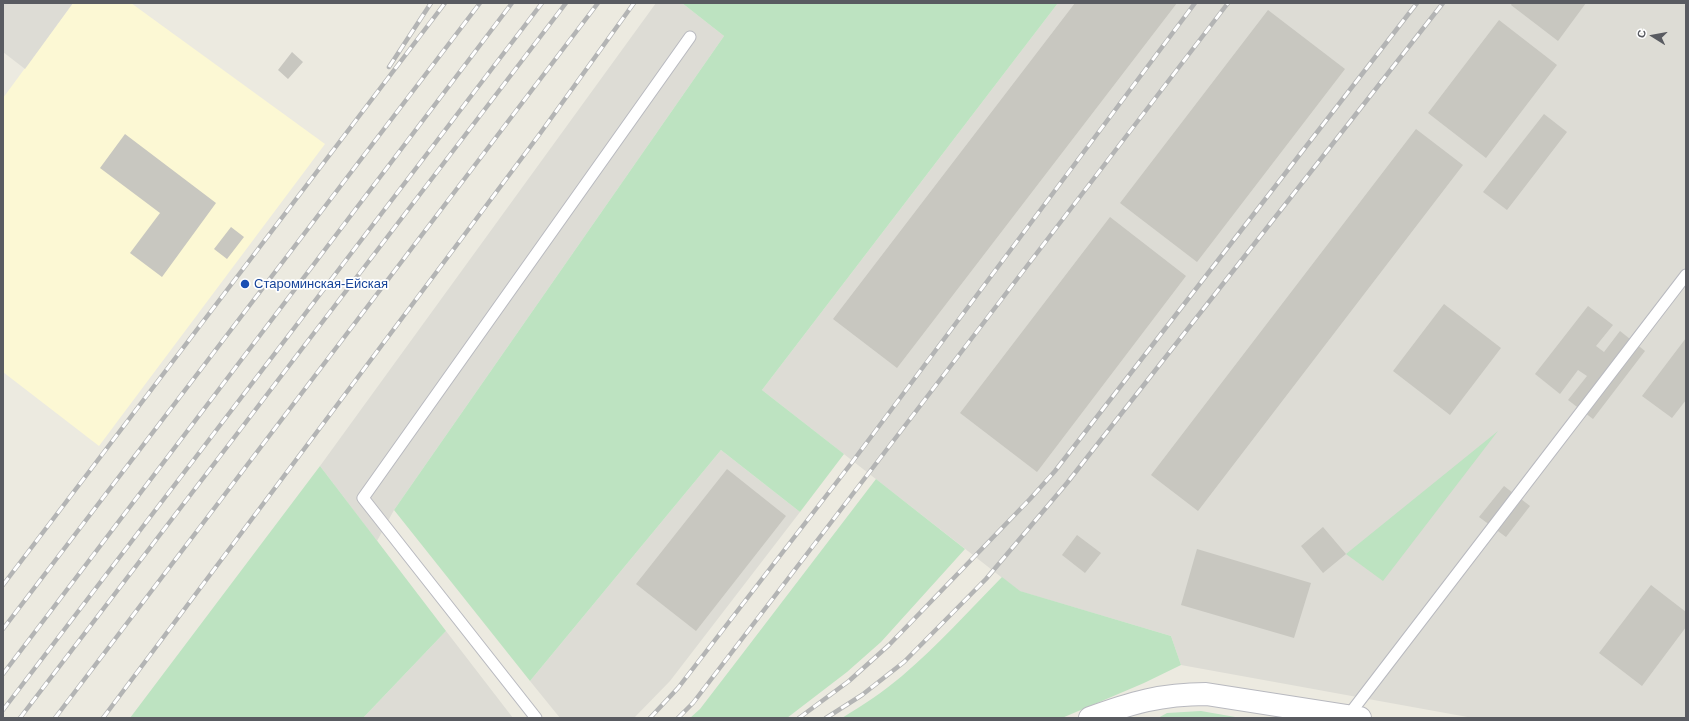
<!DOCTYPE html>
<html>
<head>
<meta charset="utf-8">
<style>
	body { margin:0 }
	#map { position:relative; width:1689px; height:721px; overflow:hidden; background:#eceae0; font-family:Arial,sans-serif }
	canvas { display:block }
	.frame { position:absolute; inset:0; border:4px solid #595b61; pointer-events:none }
	.north { position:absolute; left:1633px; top:16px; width:40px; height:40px; -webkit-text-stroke:3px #fff; paint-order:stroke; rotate:281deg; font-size:11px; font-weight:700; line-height:16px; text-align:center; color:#595b61 }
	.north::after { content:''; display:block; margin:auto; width:14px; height:18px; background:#595b61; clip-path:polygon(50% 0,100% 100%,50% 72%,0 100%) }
</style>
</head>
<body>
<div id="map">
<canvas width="1689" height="721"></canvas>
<div class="frame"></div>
<div class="north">С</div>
</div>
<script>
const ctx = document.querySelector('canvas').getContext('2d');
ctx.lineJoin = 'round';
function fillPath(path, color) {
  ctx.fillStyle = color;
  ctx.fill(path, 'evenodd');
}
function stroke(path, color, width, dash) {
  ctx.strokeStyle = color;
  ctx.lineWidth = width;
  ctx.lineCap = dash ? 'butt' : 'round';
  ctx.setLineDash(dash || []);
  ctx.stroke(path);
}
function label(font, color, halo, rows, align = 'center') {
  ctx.font = font + ' Arial,sans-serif';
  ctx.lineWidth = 3.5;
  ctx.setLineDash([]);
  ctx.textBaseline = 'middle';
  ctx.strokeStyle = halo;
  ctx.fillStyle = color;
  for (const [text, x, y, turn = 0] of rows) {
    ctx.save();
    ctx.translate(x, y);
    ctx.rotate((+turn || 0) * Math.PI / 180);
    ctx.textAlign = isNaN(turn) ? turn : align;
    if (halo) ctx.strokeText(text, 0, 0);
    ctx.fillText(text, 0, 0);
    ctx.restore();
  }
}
fillPath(new Path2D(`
	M73 3H131L325 144 99 446 3 372V98Z`), '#fcf8d4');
fillPath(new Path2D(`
	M3 3H73L25 69 3 52Z
	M656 3H682L724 36 394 510 377 541 320 466Z
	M1058 3H1686V718H1473L1181 665 1171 636 1019 591 762 390Z
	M721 450 800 512 670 681 634 718H560L530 681Z
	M446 631 513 718H363Z`), '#dddcd5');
fillPath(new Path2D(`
	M682 3H1058L762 390 844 454 800 512 721 450 530 681 394 510 724 36Z
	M1498 431 1383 581 1346 554Z
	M320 466 446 631 363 718H130Z
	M876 479 965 549 881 642 847 672 787 718H690L700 709 743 653Z
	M1002 577 1020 591 1171 636 1181 665 1144 683 1062 718H842C863 705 883 692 902 676 937 646 969 611 1002 577Z
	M1201 711 1241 718H1158L1167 713Z`), '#bde3c1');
fillPath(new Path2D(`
	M1075 3H1177L897 368 833 319Z
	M1512 3H1586L1558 41 1511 5Z
	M1268 10 1345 69 1197 262 1120 203Z
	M1499 20 1557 65 1486 158 1428 113Z
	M292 52 303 62 288 79 278 70Z
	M1544 114 1567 132 1507 210 1483 192Z
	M1416 129 1463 165 1198 511 1151 475Z
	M125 134 216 203 162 277 130 253 160 213 100 168Z
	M1110 217 1186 276 1037 472 960 413Z
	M231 227 244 237 227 259 214 249Z
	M1444 304 1501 348 1450 415 1393 371Z
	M1588 306 1613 325 1596 346 1604 352 1620 331 1645 351 1593 419 1568 400 1587 376 1578 370 1560 394 1535 374Z
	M1686 338V400L1672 418 1642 396Z
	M727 469 786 516 696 631 636 584Z
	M1504 486 1530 506 1506 537 1479 517Z
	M1323 527 1346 554 1323 573 1301 546Z
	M1077 535 1101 553 1085 573 1062 555Z
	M1197 549 1311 583 1294 638 1181 605Z
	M1651 585 1686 612V627L1642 686 1599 653Z`), '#c8c7c0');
const lane = new Path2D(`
	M1348 716 1686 275
	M536 718 363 498 690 37`);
const street = new Path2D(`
	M1090 718C1131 703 1161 694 1206 694L1360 718`);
stroke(lane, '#b8b9bf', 13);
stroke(street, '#b8b9bf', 24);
stroke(lane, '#fff', 11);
stroke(street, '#fff', 22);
const rail = new Path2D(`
	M389 67 431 3
	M3 585 445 3
	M3 629 480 3
	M3 674 512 3
	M3 710 542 3
	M20 718 566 3
	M55 718 598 3
	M103 718 539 135 634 3
	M650 718 678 688 853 461 1195 3
	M678 718 693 703 1228 3
	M799 718 849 681 889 645 1030 499 1055 471 1417 3
	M826 718 862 695 904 662 986 579 1067 483 1443 3`);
stroke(rail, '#b3b4b4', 4.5);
stroke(rail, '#fff', 3, [9]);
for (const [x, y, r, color] of [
	[245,284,5,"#1a4fb4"]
]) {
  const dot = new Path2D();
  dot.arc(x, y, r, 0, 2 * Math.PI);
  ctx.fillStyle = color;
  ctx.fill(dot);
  stroke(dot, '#fff', 1.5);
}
label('13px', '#164399', '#fff', [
	["Староминская-Ейская",254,284]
], 'left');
</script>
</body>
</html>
